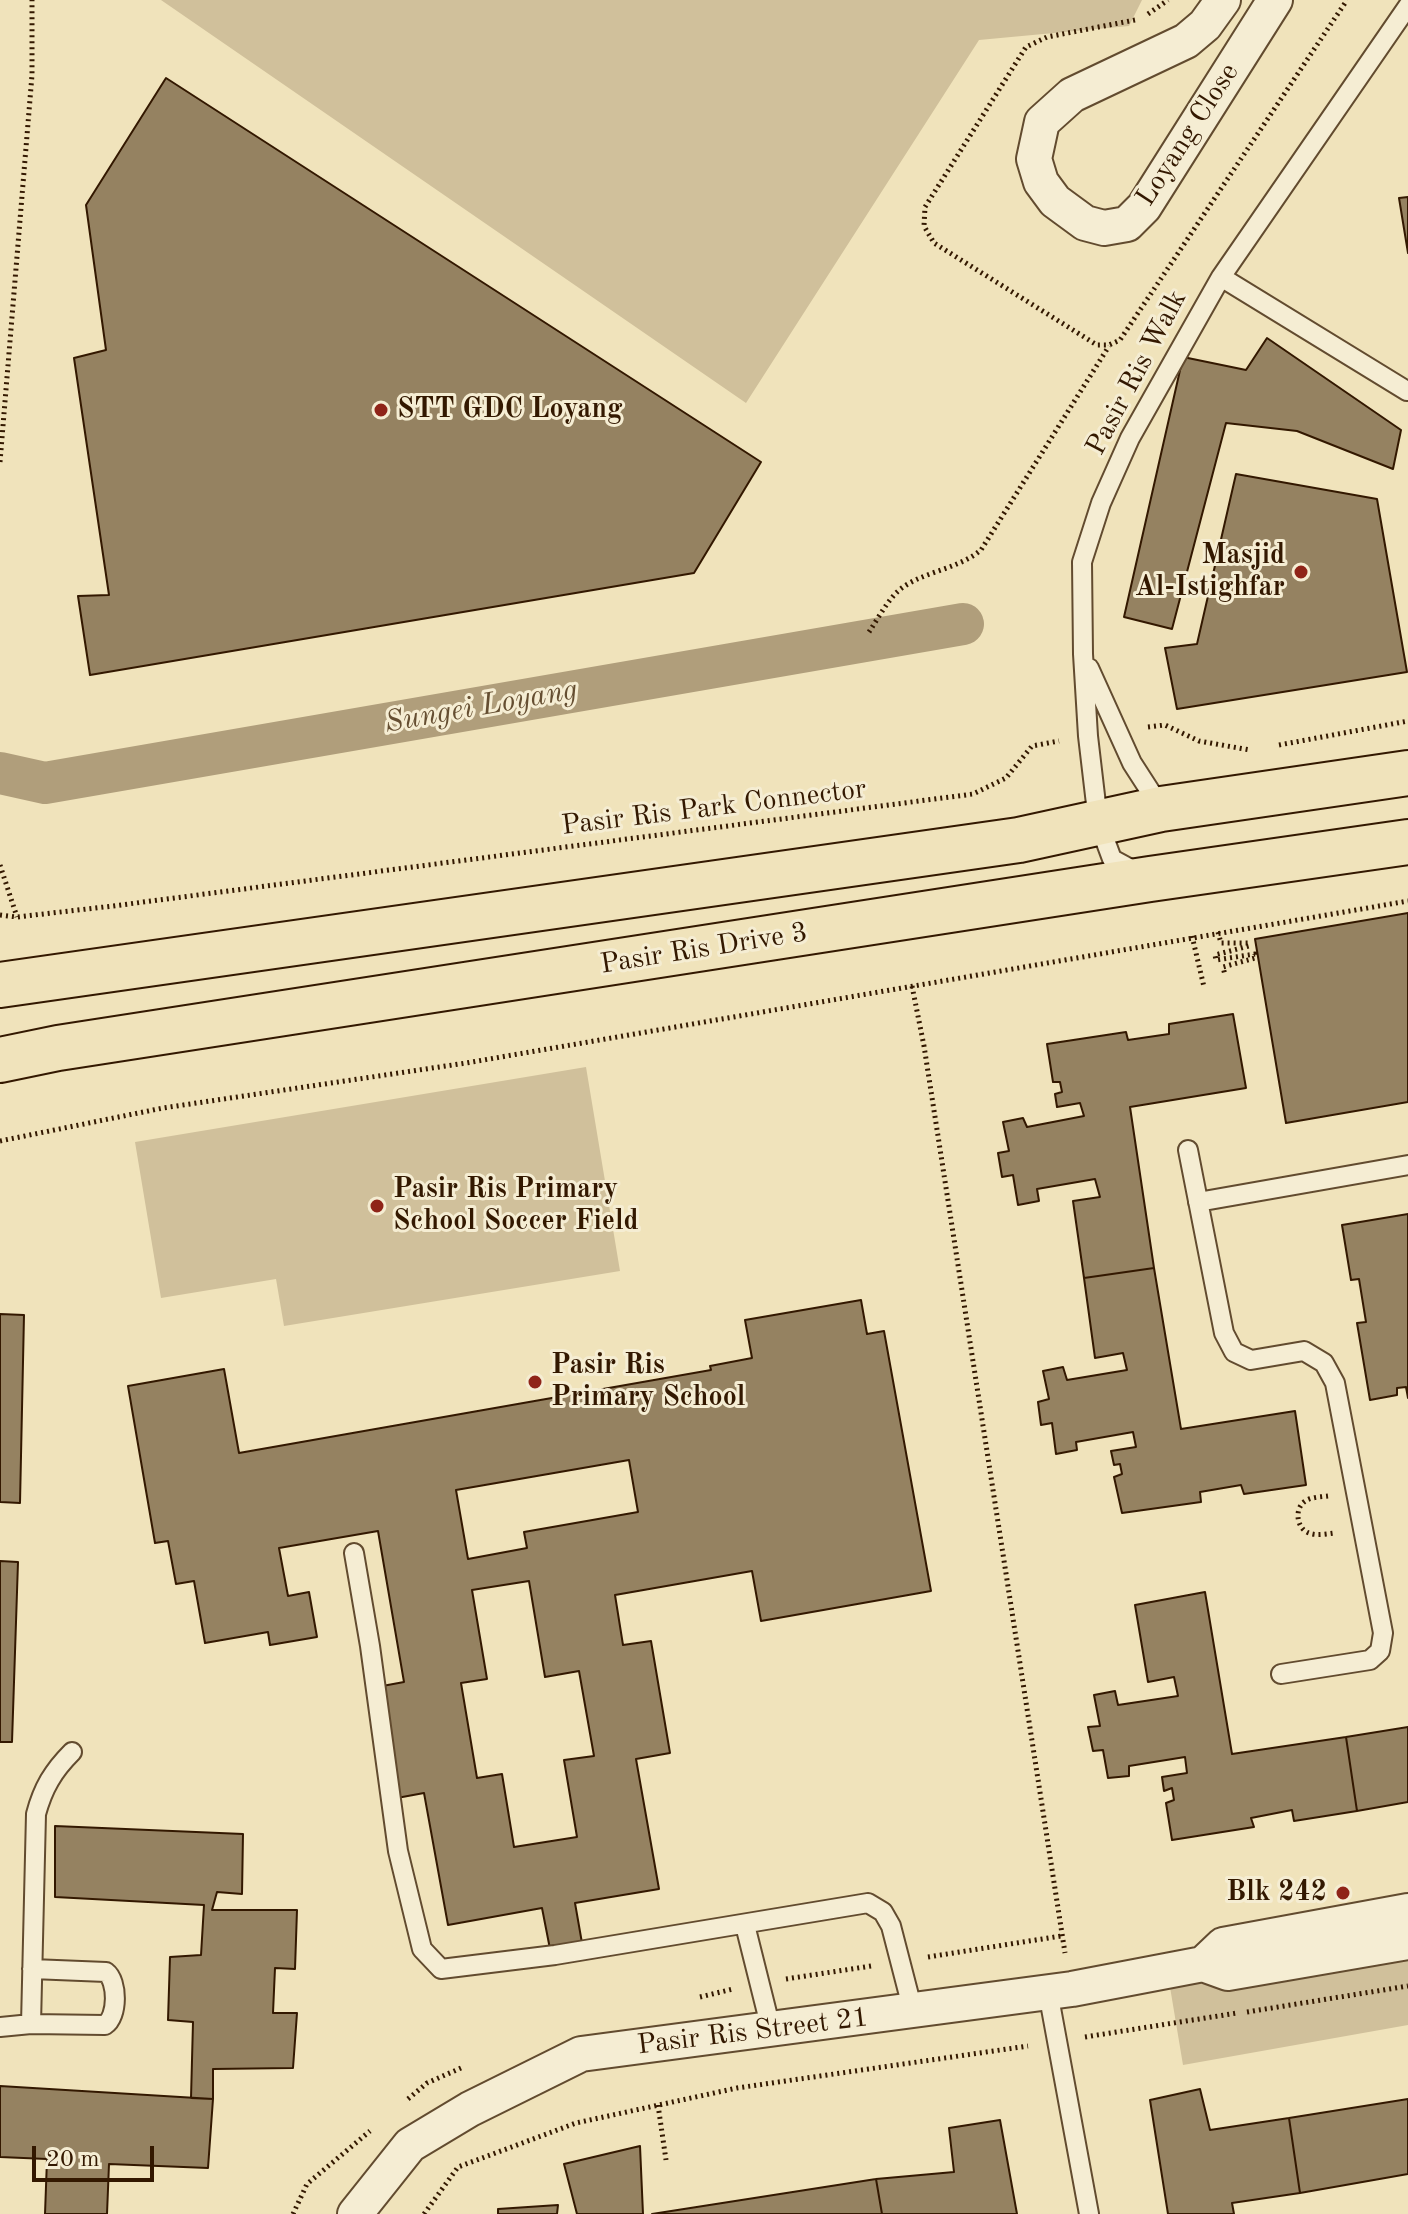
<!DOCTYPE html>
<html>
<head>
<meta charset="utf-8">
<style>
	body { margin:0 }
	#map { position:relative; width:1408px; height:2214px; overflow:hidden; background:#f0e3bb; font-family:"Old Standard TT",serif }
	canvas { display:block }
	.scale { position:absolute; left:32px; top:2146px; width:122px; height:36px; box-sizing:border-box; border:4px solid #331800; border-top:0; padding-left:10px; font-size:24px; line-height:28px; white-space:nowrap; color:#331800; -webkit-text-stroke:6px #f5edd3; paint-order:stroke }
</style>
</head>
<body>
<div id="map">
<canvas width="1408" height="2214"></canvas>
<div class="scale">20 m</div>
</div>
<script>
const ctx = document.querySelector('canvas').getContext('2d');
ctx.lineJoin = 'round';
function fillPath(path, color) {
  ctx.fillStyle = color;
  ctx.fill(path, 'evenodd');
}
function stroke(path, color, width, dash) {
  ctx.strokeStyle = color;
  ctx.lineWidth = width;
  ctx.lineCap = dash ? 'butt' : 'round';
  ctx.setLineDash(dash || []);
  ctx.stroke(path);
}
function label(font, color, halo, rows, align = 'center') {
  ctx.font = font + ' "Old Standard TT",serif';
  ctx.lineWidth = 6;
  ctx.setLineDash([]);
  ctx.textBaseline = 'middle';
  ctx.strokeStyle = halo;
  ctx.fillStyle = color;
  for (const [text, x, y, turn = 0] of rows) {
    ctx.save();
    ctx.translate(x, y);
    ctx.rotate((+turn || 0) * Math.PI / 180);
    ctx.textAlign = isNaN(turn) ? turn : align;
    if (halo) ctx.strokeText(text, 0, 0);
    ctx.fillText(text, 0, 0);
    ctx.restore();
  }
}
fillPath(new Path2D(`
	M161 0H1142L1129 26 979 40 746 403Z
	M586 1067 620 1271 284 1326 276 1279 161 1298 135 1142Z
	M1408 1931V2025L1183 2065 1168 1975Z`), '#d0c09b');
stroke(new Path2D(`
	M0 773 45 783 963 624`), '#b09e7b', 42);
const building = new Path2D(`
	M166 78 761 462 694 573 90 675 78 596 109 595 74 358 106 350 86 205Z
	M1408 197V253L1399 198Z
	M1267 338 1401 430 1393 469 1297 431 1226 423 1172 629 1124 617 1183 357 1246 370Z
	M1236 474 1377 499 1407 672 1177 709 1165 648 1197 644Z
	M1408 913V1102L1286 1123 1255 939Z
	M1233 1014 1246 1088 1130 1107 1154 1268 1084 1278 1073 1201 1100 1197 1095 1179 1037 1189 1039 1201 1018 1205 1013 1175 1002 1177 998 1153 1009 1151 1003 1122 1023 1118 1027 1127 1084 1116 1080 1103 1057 1107 1055 1094 1062 1092 1060 1082H1053L1047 1044 1126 1032 1128 1040 1169 1034V1024Z
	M1408 1214V1398L1406 1387 1397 1388V1395L1370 1400 1357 1323 1366 1322 1359 1279 1351 1280 1342 1225Z
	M1154 1268 1181 1429 1295 1411 1306 1485 1244 1494 1241 1485 1200 1492 1201 1502 1122 1513 1114 1477 1122 1474 1120 1464 1114 1465 1111 1451 1136 1447 1133 1432 1076 1442 1077 1450 1056 1454 1052 1423 1041 1425 1038 1402 1049 1399 1043 1371 1063 1367 1067 1380 1127 1370 1123 1353 1095 1358 1084 1278Z
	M861 1300 867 1334 884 1331 931 1591 761 1621 752 1571 615 1595 623 1645 651 1641 670 1753 636 1759 659 1889 575 1903 582 1943 550 1949 542 1908 448 1925 424 1793 397 1798 377 1687 404 1682 378 1531 279 1548 288 1596 309 1592 317 1637 270 1645 268 1632 205 1643 194 1581 176 1584 168 1541 155 1543 128 1386 224 1369 239 1453 711 1370 710 1366 752 1358 745 1320ZM629 1460 638 1512 524 1532 527 1548 468 1559 456 1490ZM529 1581 545 1677 579 1671 594 1756 564 1760 577 1837 514 1847 502 1774 477 1778 461 1683 487 1679 472 1590Z
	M0 1314 24 1315 20 1503 0 1502Z
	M0 1561 18 1562 12 1742H0Z
	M1205 1592 1232 1754 1346 1737 1357 1811 1294 1821 1292 1810 1251 1818 1254 1827 1172 1840 1166 1803 1174 1800 1172 1788 1164 1791 1162 1777 1187 1773 1185 1757 1129 1766V1776L1108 1778 1103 1750 1093 1751 1088 1727 1100 1726 1094 1695 1115 1691 1118 1705 1178 1696 1174 1677 1148 1682 1135 1605Z
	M1408 1727V1802L1357 1811 1346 1737Z
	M55 1826 243 1834 242 1894 217 1892 212 1910H297L295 1969 275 1968 273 2013H297L293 2068 213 2069V2099L191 2098 193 2022 168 2020 170 1957 201 1955 204 1905 55 1897Z
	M0 2086 213 2099 208 2168 109 2164 107 2214H45L47 2159 0 2157Z
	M1200 2089 1210 2130 1289 2118 1300 2193 1232 2203 1234 2214H1168L1150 2100Z
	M1408 2099V2174L1300 2193 1289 2118Z
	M1000 2120 1017 2214H882L876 2179 954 2172 949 2128Z
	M640 2146 643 2214H577L564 2164Z
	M876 2179 882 2214H652Z
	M558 2205 557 2214H498V2209Z`);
fillPath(building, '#958261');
stroke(building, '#331800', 2);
const service = new Path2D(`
	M1221 277 1407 391
	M1089 668 1132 763 1161 808
	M1138 873 1112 859 1098 821 1088 736 1083 654 1082 562 1101 503 1130 438 1221 277 1408 6
	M1188 1150 1224 1333 1234 1352 1251 1360 1304 1351 1324 1363 1335 1383 1383 1633 1380 1651 1370 1660 1281 1674
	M1198 1202 1408 1165
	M354 1553 370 1646 398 1851 422 1949 441 1969 555 1955 868 1903 883 1912 891 1926 913 2011
	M745 1925 771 2029
	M1048 1992 1089 2214
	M31 2024 36 1814C43 1788 53 1771 72 1752
	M0 2027 31 2024 105 2025C118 2017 118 1981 106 1972L32 1969`);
const minor = new Path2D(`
	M1223 0 1205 25 1186 41 1072 95 1042 122 1034 159 1041 182 1055 201 1085 223 1104 228 1127 224 1144 207 1275 0
	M1203 1964 1228 1973 1408 1942
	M355 2214 410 2145 470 2109 581 2054 1072 1989 1203 1964 1223 1945 1408 1911`);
const primary = new Path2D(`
	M0 985 1019 840 1161 809 1408 773
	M0 1060 58 1048 1150 879 1408 842`);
stroke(service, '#624b2f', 22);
stroke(minor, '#624b2f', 38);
stroke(primary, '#331800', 48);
stroke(new Path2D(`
	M1148 14 1168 0
	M1135 20 1047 37 1026 47 925 207 924 226 934 243 1097 345H1109L1120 340 1347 0
	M0 462 32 75V0
	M869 632C877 620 885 605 895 594 916 572 956 571 981 550L1109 346
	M1148 727 1165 725 1199 741 1250 750
	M1279 745 1408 721
	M0 865 17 917
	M0 915 17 917 113 906 973 794 1006 778 1032 746 1059 741
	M1218 932 1221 943H1248L1249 946 1215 955 1216 960 1255 954V958L1223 967 1225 975
	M1192 936 1204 987
	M912 986 924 1046 1065 1953
	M0 1141 163 1108 466 1063 1408 901
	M1328 1496C1320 1497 1310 1497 1304 1502 1294 1510 1297 1529 1309 1533 1316 1536 1326 1534 1334 1533
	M928 1957 1061 1936
	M786 1979 871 1966
	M700 1997 733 1989
	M1247 2012 1408 1986
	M1085 2037 1237 2013
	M408 2099 427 2083 461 2068
	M658 2105 666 2160
	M293 2214 307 2184 370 2131
	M424 2214 458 2167 576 2123 737 2088 1028 2046`), '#331800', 5, [2, 4]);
stroke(service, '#f5edd3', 18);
stroke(minor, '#f5edd3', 34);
stroke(primary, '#f0e3bb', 44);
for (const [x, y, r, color] of [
	[381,410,8,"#8f2418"],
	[1301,572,8,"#8f2418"],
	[377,1206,8,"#8f2418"],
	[535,1382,8,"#8f2418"],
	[1343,1893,8,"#8f2418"]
]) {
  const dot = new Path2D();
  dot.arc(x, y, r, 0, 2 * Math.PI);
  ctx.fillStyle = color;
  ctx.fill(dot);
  stroke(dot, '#f5edd3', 3);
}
label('28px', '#331800', '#f5edd3', [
	["Loyang Close",1188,135,-57],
	["Pasir Ris Walk",1137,373,-62],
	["Pasir Ris Park Connector",714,808,-7],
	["Pasir Ris Drive 3",704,949,-9],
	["Pasir Ris Street 21",753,2032,-7]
]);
label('bold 28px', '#331800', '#f5edd3', [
	["STT GDC Loyang",397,410],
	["Masjid",1285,556,"right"],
	["Al-Istighfar",1285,588,"right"],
	["Pasir Ris Primary",393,1190],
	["School Soccer Field",393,1222],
	["Pasir Ris",551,1366],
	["Primary School",551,1398],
	["Blk 242",1327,1893,"right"]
], 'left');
label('italic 30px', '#654e31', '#f5edd3', [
	["Sungei Loyang",481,707,-10]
]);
</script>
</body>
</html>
